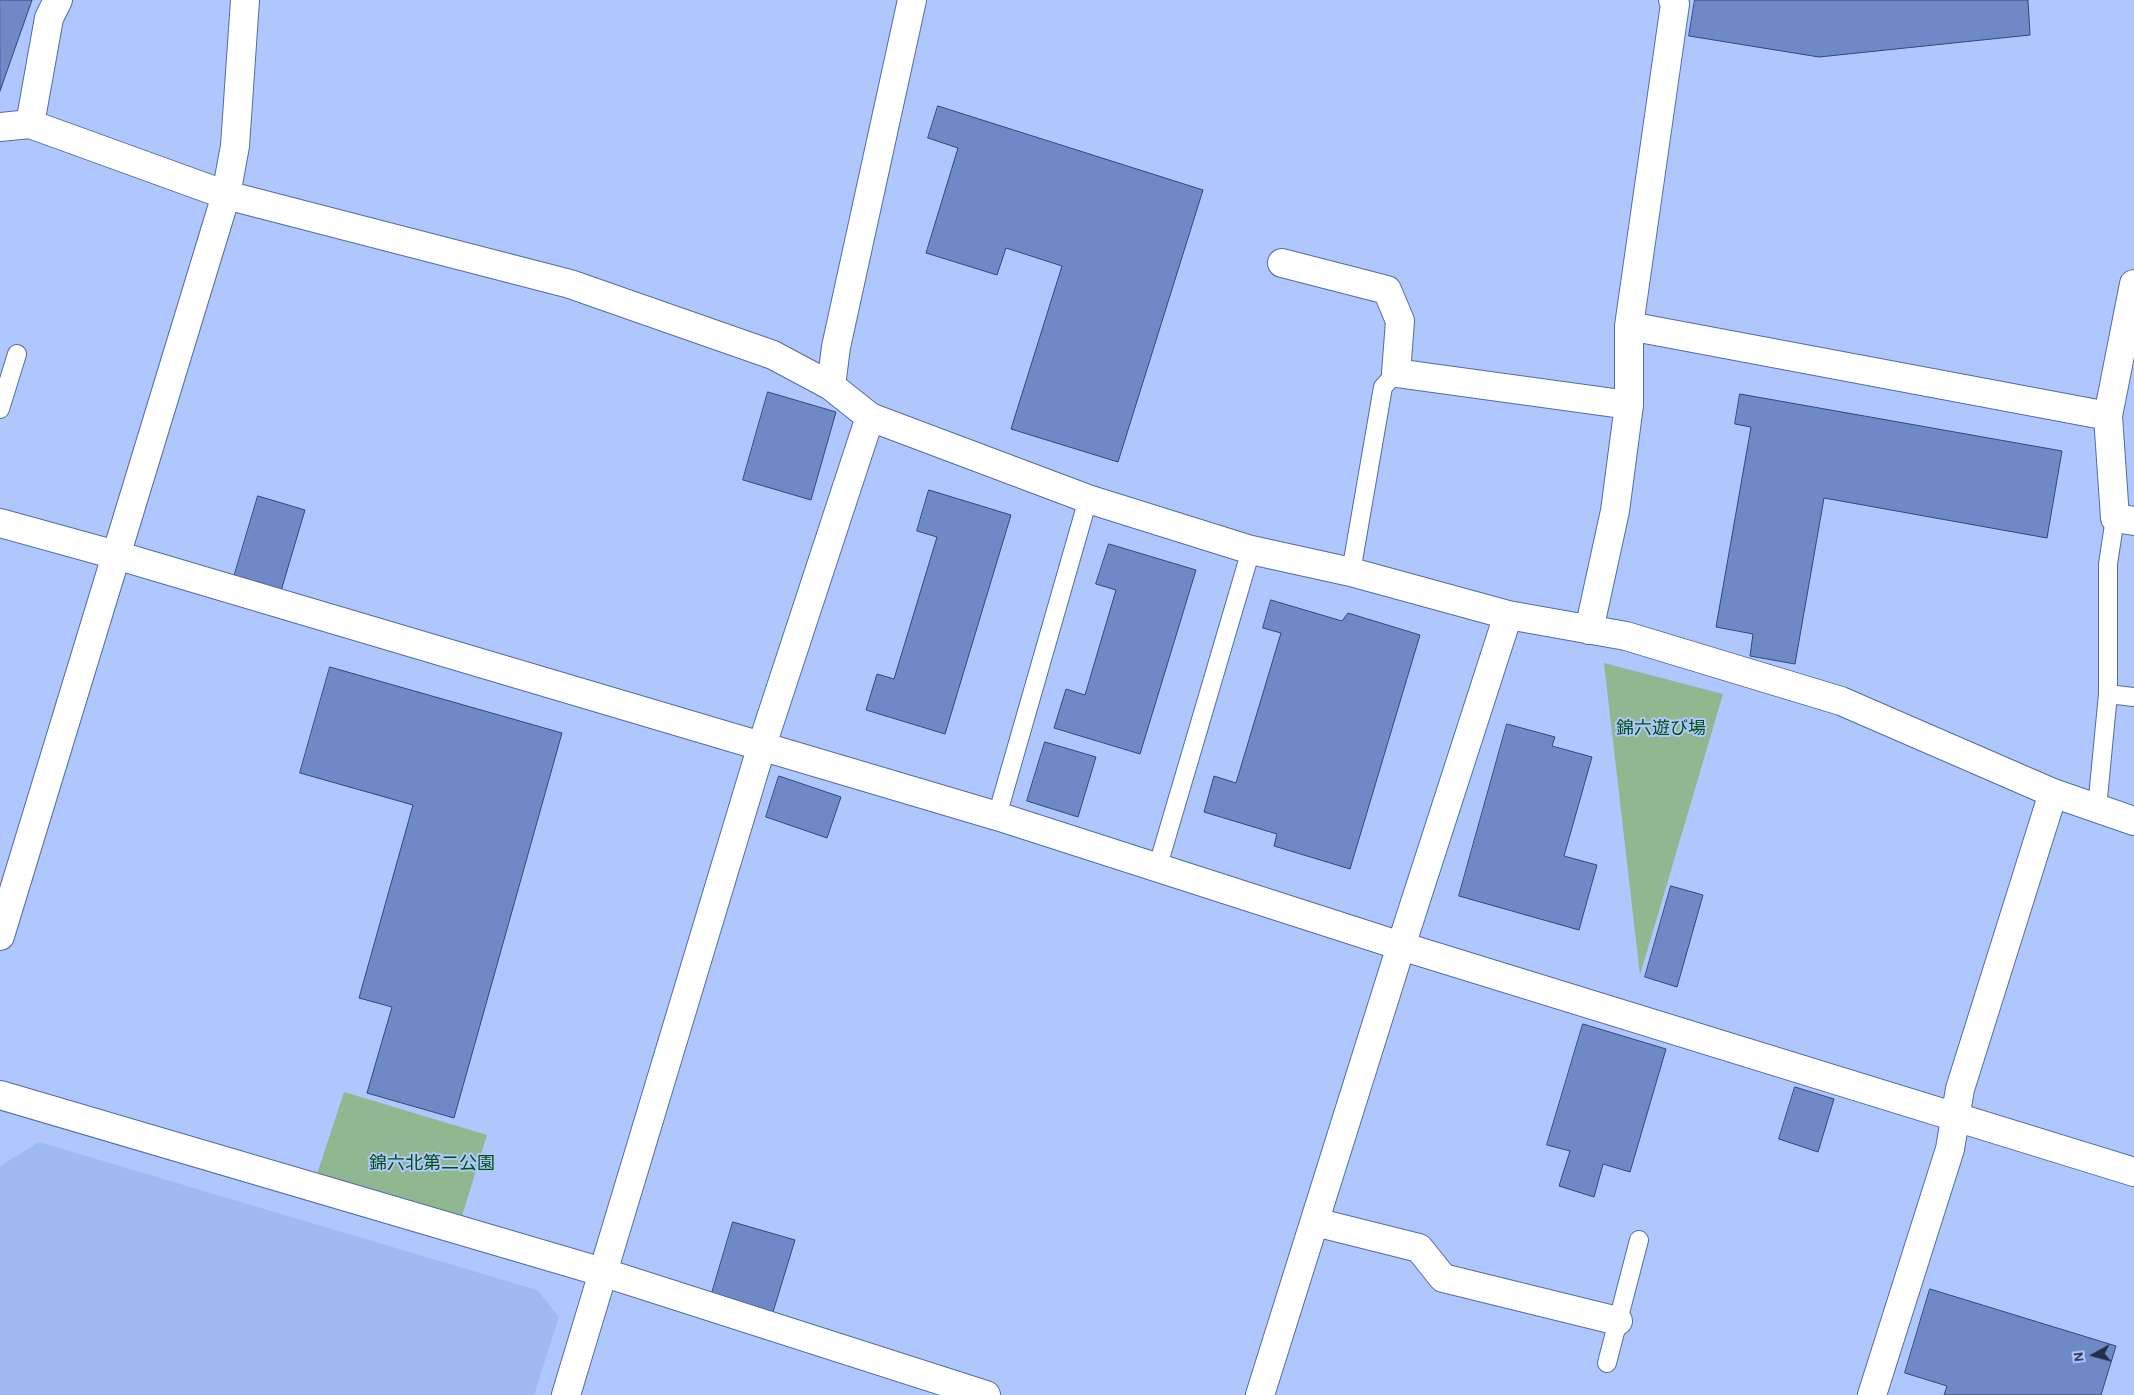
<!DOCTYPE html>
<html>
<head>
<meta charset="utf-8">
<style>
	body { margin:0 }
	#map { position:relative; width:2134px; height:1395px; overflow:hidden; background:#afc7fc; font-family:Karla,sans-serif }
	canvas { display:block }
	.north { position:absolute; left:2069px; top:1330px; width:50px; height:50px; -webkit-text-stroke:4px #afc7fc; paint-order:stroke; rotate:263deg; font-size:14px; font-weight:700; line-height:20px; text-align:center; color:#222e47 }
	.north::after { content:''; display:block; margin:auto; width:18px; height:22px; background:#222e47; clip-path:polygon(50% 0,100% 100%,50% 72%,0 100%) }
</style>
</head>
<body>
<div id="map">
<canvas width="2134" height="1395"></canvas>
<div class="north">N</div>
</div>
<script>
const ctx = document.querySelector('canvas').getContext('2d');
ctx.lineJoin = 'round';
function fillPath(path, color) {
  ctx.fillStyle = color;
  ctx.fill(path, 'evenodd');
}
function stroke(path, color, width, dash) {
  ctx.strokeStyle = color;
  ctx.lineWidth = width;
  ctx.lineCap = dash ? 'butt' : 'round';
  ctx.setLineDash(dash || []);
  ctx.stroke(path);
}
function label(font, color, halo, rows, align = 'center') {
  ctx.font = font + ' Karla,"Noto Sans JP",sans-serif';
  ctx.lineWidth = 4;
  ctx.setLineDash([]);
  ctx.textBaseline = 'middle';
  ctx.strokeStyle = halo;
  ctx.fillStyle = color;
  for (const [text, x, y, turn = 0] of rows) {
    ctx.save();
    ctx.translate(x, y);
    ctx.rotate((+turn || 0) * Math.PI / 180);
    ctx.textAlign = isNaN(turn) ? turn : align;
    if (halo) ctx.strokeText(text, 0, 0);
    ctx.fillText(text, 0, 0);
    ctx.restore();
  }
}
fillPath(new Path2D(`
	M39 1142 537 1290 559 1317 534 1395H0V1166Z`), '#9fb9f2');
fillPath(new Path2D(`
	M1604 663 1723 694 1640 975Z
	M344 1092 487 1135 461 1219 317 1174Z`), '#90b790');
const building = new Path2D(`
	M0 0H32L0 91Z
	M1695 0H2028L2030 35 1819 57 1689 36Z
	M938 106 1203 190 1118 462 1011 429 1062 266 1006 248 997 275 926 253 958 148 928 138Z
	M768 392 836 412 811 500 743 480Z
	M1740 394 2062 451 2047 538 1824 498 1795 664 1750 656 1753 634 1716 627 1751 427 1735 424Z
	M929 490 1011 515 945 734 866 710 877 674 894 679 937 537 917 531Z
	M258 496 305 510 281 591 234 577Z
	M1109 544 1196 570 1140 754 1054 728 1066 689 1085 695 1116 590 1096 584Z
	M1271 600 1342 621 1348 613 1420 635 1350 869 1274 846 1277 834 1204 812 1214 776 1236 783 1281 633 1263 628Z
	M330 667 562 733 454 1118 367 1093 392 1007 359 998 413 805 300 773Z
	M1507 724 1555 737 1552 746 1592 757 1564 856 1597 865 1579 930 1459 896Z
	M1045 742 1096 757 1078 817 1027 801Z
	M779 776 841 797 827 838 766 817Z
	M1671 886 1703 895 1677 987 1645 977Z
	M1583 1024 1666 1049 1630 1172 1603 1164 1594 1197 1559 1186 1570 1151 1547 1145Z
	M1795 1087 1834 1099 1818 1152 1779 1139Z
	M733 1222 795 1240 773 1312 712 1293Z
	M1930 1289 2116 1346 2101 1395H1944L1947 1386 1905 1373Z`);
fillPath(building, '#6e89c6');
stroke(building, '#30487f', 1);
const lane = new Path2D(`
	M0 409 17 354
	M1351 572 1383 387 1396 373
	M2108 694 2134 697
	M2097 808 2108 694V564L2115 518
	M997 816 1088 499
	M1157 869 1251 550
	M1607 1363 1639 1240`);
const street = new Path2D(`
	M30 124 49 18 58 0
	M0 127 30 124 226 195 570 284 773 355 831 386 870 417 1088 499 1251 550 1351 572 1508 615 1626 636 1841 701 2053 793 2134 821
	M1282 263 1387 290 1400 321 1396 373 1629 405
	M2134 284 2108 416 2115 518 2134 521
	M1629 326 1675 4 1673 0
	M831 386 836 347 912 0
	M0 523 116 555 997 816 1401 946 2134 1172
	M1589 630 1615 511 1629 405V326L2108 416
	M0 936 226 195 235 146 245 0
	M0 1095 602 1272 986 1395
	M1315 1222 1419 1248 1443 1278 1618 1321
	M566 1395 762 745 870 417
	M1260 1395 1401 946 1508 615
	M1872 1395 1950 1149 1960 1089 2053 793`);
stroke(lane, '#526ca7', 20);
stroke(street, '#526ca7', 30);
stroke(lane, '#fff', 18);
stroke(street, '#fff', 28);
label('18px', '#005112', '#afc7fc', [
	["錦六遊び場",1661,729],
	["錦六北第二公園",432,1164]
]);
</script>
</body>
</html>
